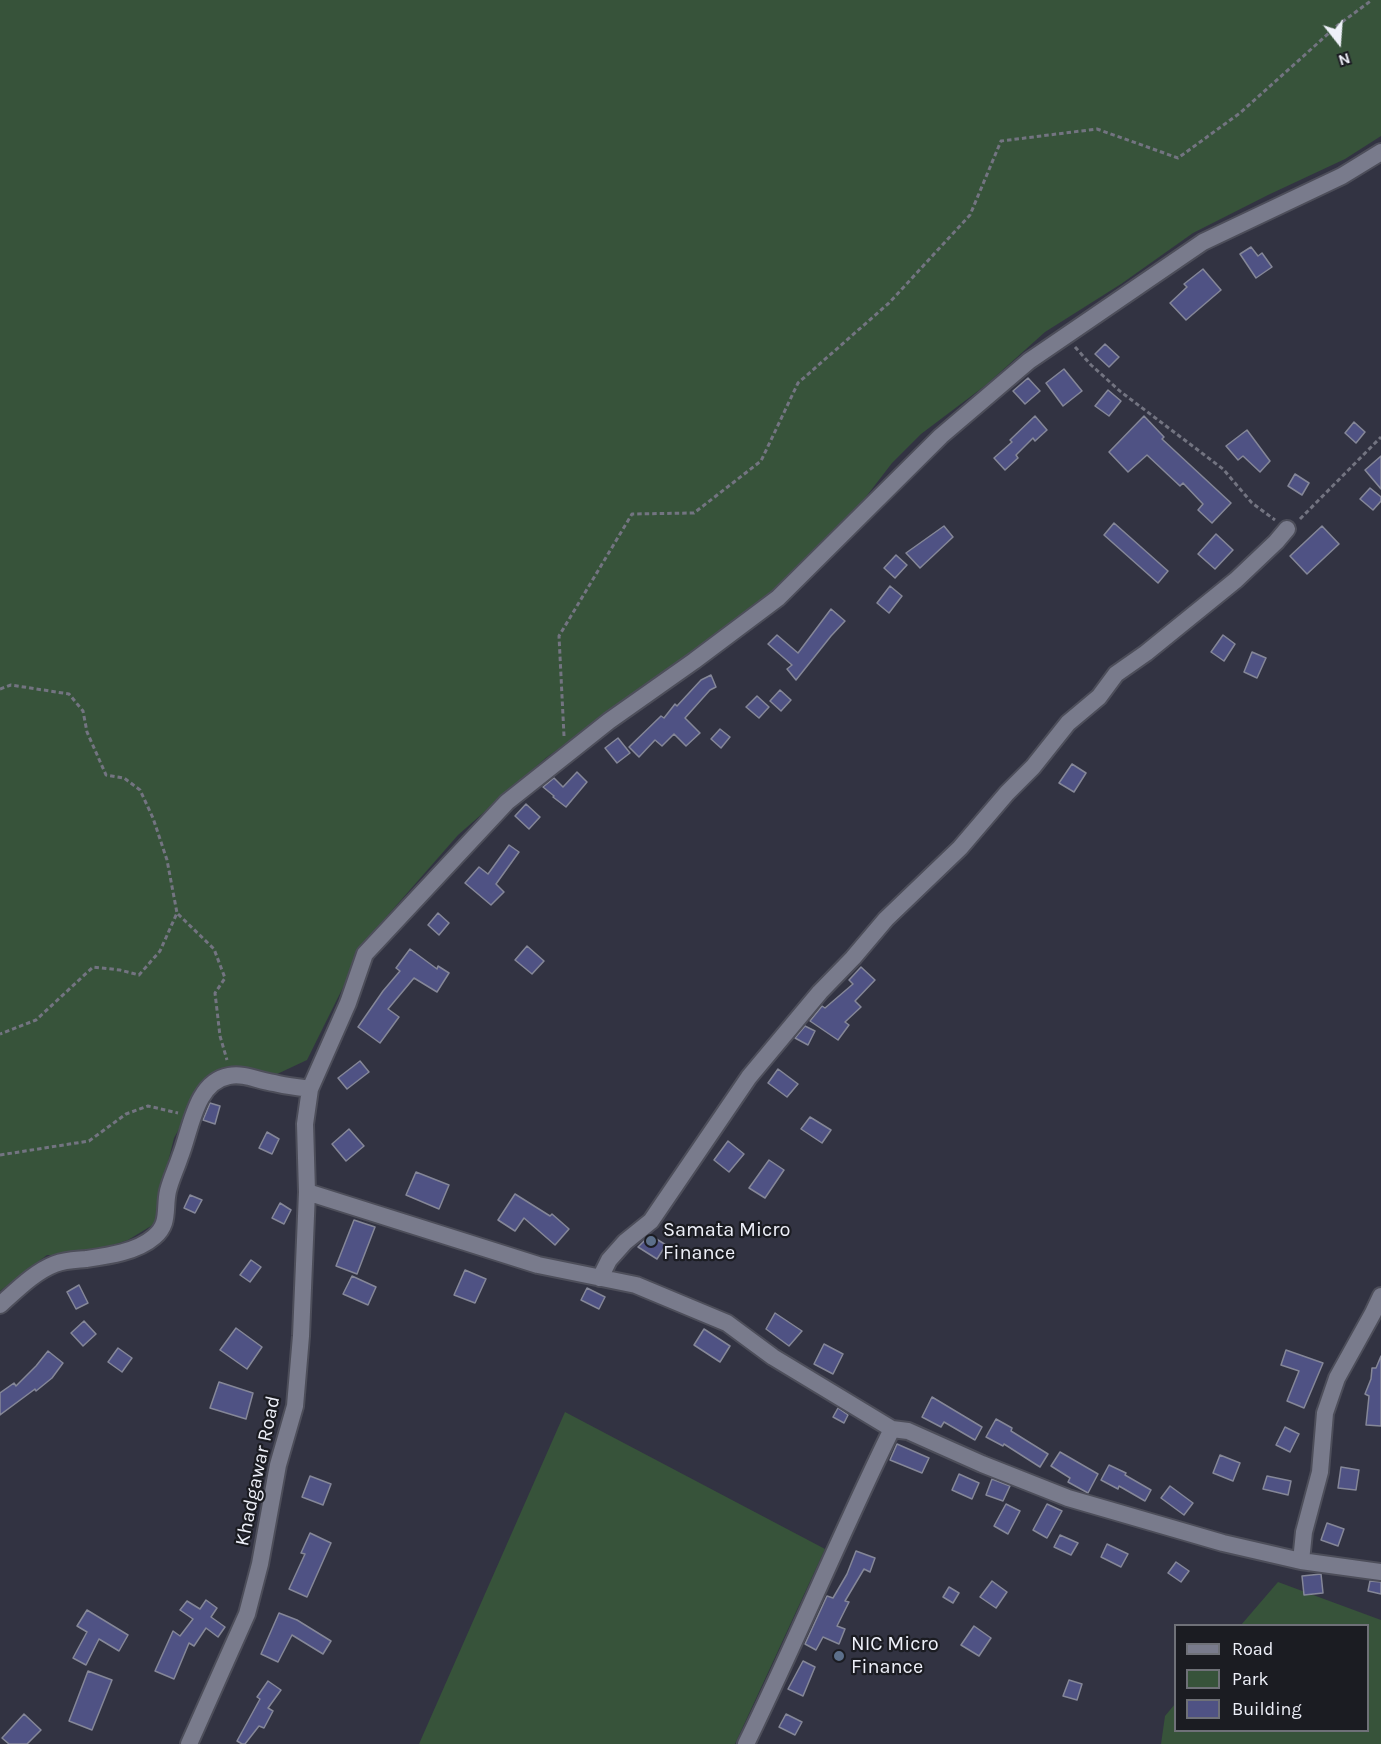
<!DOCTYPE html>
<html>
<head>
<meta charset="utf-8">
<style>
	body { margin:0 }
	#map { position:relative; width:1381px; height:1744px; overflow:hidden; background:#323342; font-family:Karla,sans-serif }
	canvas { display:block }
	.legend { position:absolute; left:1174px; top:1624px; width:195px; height:108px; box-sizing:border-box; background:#1b1c22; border:2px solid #6f7178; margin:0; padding:8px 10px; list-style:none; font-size:18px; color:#eef0f9 }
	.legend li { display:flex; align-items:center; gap:12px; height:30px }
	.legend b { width:30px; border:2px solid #6f7178 }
	.north { position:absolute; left:1309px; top:12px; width:60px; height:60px; -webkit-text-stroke:4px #1b1c22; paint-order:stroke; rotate:163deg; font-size:16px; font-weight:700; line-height:24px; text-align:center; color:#eef0f9 }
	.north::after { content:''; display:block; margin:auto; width:21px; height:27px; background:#eef0f9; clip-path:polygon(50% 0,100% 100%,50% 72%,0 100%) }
</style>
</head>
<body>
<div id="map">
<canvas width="1381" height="1744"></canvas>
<ul class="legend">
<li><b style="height:8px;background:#797b8c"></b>Road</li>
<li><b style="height:16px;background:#37533a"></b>Park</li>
<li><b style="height:16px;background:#4f5284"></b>Building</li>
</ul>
<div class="north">N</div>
</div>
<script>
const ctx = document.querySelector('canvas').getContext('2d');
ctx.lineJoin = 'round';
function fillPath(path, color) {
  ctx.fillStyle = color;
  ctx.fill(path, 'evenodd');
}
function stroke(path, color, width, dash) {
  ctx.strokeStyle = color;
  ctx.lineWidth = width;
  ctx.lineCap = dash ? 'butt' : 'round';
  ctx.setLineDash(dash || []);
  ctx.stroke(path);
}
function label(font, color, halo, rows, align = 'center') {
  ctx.font = font + ' Karla,sans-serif';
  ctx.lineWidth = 4.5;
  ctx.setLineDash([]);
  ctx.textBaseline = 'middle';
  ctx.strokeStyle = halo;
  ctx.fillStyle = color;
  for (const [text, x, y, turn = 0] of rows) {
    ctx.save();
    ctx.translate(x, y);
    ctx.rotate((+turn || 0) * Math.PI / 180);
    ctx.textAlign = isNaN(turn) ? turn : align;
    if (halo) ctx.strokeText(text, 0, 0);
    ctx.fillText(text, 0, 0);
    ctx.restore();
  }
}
fillPath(new Path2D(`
	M0 0H1381V136L1345 159 1268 195 1193 233 1121 284 1045 332 986 385 921 434 892 463 852 515 806 562 756 606 643 690 547 757 458 835 367 939 307 1060 275 1075 201 1089 174 1138 161 1190 156 1223 128 1240 82 1255H47L0 1291Z
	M565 1412 825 1549 735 1744H419Z
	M1278 1582 1381 1620V1744H1161L1165 1716 1175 1704 1176 1730H1368V1626L1241 1625Z`), '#37533a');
const building = new Path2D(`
	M1251 247 1258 256 1262 253 1272 267 1256 278 1240 254Z
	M1203 269 1221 290 1186 320 1170 303 1187 287 1184 284Z
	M1105 344 1119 357 1109 367 1095 354Z
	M1064 369 1082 391 1063 406 1046 383Z
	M1028 378 1040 391 1025 404 1013 391Z
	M1108 390 1121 401 1109 416 1095 406Z
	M1035 416 1047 430 1035 441 1033 438 1016 455 1018 458 1005 470 994 458 1012 442 1010 440Z
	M1144 416 1164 437 1162 439 1231 503 1212 523 1198 510 1203 504 1183 483 1180 486 1147 455 1128 472 1109 452Z
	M1354 422 1365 432 1356 443 1345 433Z
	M1247 430 1270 461 1260 472 1243 456 1238 460 1226 446Z
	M1381 456V489L1365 470Z
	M1295 474 1309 483 1302 495 1288 486Z
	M1370 488 1381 497V501L1373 510 1360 499Z
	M1114 523 1168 571 1158 583 1104 535Z
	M944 526 953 537 920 568 906 553Z
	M1322 526 1339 544 1307 574 1290 556Z
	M1216 534 1233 550 1215 569 1198 554Z
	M896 555 907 565 895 578 884 568Z
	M890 586 902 596 889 613 877 603Z
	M831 609 845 621 831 636 796 680 787 669 792 665 768 644 777 635 798 653Z
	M1223 635 1235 644 1224 661 1211 652Z
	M1252 652 1266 658 1257 678 1244 672Z
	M711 675 716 687 710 690 685 718 700 733 686 746 674 734 662 746 655 740 639 757 629 747 661 716 664 718 675 704 677 706 701 680Z
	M780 690 791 700 781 711 770 701Z
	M757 696 769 707 759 718 746 707Z
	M720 729 730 737 721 748 711 739Z
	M618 738 630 753 617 763 605 748Z
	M1072 764 1086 773 1074 792 1059 783Z
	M577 772 587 782 566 807 553 797 554 796 543 787 554 778 563 787Z
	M526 804 540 817 529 829 515 816Z
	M509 845 519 852 496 884 504 892 491 905 465 883 479 867 488 874Z
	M438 913 449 923 439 935 428 925Z
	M527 946 544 961 532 974 515 960Z
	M410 949 437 969 438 966 449 973 437 992 414 978 388 1009 399 1017 380 1043 358 1027 383 991 400 971 396 968Z
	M861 967 875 980 855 1001 861 1007 845 1022 849 1025 838 1040 810 1021 822 1006 825 1008 853 984 849 980Z
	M805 1026 815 1031 808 1045 795 1038Z
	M360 1061 369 1072 347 1089 338 1078Z
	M778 1069 798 1084 787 1097 768 1083Z
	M210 1103 220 1106 215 1124 203 1120Z
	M810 1117 831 1130 822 1143 801 1129Z
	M349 1129 364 1146 346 1161 332 1144Z
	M267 1132 279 1139 272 1154 259 1148Z
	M728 1141 744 1154 729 1172 714 1160Z
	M769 1160 784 1170 765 1198 749 1188Z
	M416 1172 449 1185 439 1209 406 1195Z
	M515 1194 550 1216 552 1214 569 1229 555 1245 524 1218 515 1231 498 1220Z
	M190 1195 202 1200 195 1213 184 1208Z
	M280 1203 291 1210 284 1224 272 1218Z
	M354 1220 375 1227 357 1274 336 1266Z
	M650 1235 666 1245 657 1259 638 1247Z
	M251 1260 261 1267 250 1282 240 1275Z
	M465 1270 486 1279 475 1303 454 1295Z
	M352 1276 376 1287 368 1305 343 1294Z
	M79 1285 88 1303 76 1309 67 1292Z
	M587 1288 605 1297 599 1309 581 1300Z
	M775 1313 802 1331 789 1346 766 1329Z
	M84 1321 96 1334 83 1346 71 1333Z
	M236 1328 262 1347 247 1369 220 1350Z
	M704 1329 730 1346 720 1362 694 1345Z
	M824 1344 843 1354 833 1374 814 1364Z
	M118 1348 132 1358 122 1372 108 1362Z
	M1286 1350 1323 1363 1304 1408 1287 1401 1299 1371 1281 1365Z
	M48 1351 63 1363 52 1378 36 1391 35 1389 0 1415V1393L14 1383 16 1386 36 1366Z
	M1381 1356V1426L1366 1425 1369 1396 1365 1394 1371 1379 1372 1368H1376Z
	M219 1382 253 1393 246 1419 210 1408Z
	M932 1397 982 1427 975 1440 944 1422 941 1427 922 1417Z
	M838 1408 848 1415 844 1423 833 1417Z
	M996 1419 1012 1428 1011 1431 1048 1454 1040 1467 1004 1444 1003 1446 986 1437Z
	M1285 1427 1299 1434 1290 1452 1276 1445Z
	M897 1444 929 1458 922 1473 890 1460Z
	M1060 1452 1098 1474 1088 1493 1068 1482 1070 1478 1051 1466Z
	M1220 1455 1240 1463 1233 1481 1213 1473Z
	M1109 1465 1126 1473 1125 1475 1151 1490 1145 1501 1119 1486 1118 1489 1101 1480Z
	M1341 1467 1359 1470 1356 1490 1338 1488Z
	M959 1474 979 1483 972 1499 952 1490Z
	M310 1476 331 1484 323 1505 302 1497Z
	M1267 1476 1291 1481 1288 1495 1263 1489Z
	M992 1479 1010 1486 1003 1501 986 1495Z
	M1170 1486 1193 1503 1184 1515 1161 1498Z
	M1006 1504 1020 1511 1008 1534 994 1526Z
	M1047 1504 1062 1511 1047 1538 1033 1530Z
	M1327 1523 1344 1529 1338 1546 1321 1540Z
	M310 1533 331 1543 307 1597 289 1589 305 1554 301 1553Z
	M1060 1535 1078 1543 1071 1555 1054 1547Z
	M1107 1544 1128 1554 1121 1567 1101 1557Z
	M856 1551 875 1558 870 1572 864 1569 845 1601 849 1602 837 1626 845 1629 839 1644 823 1637 816 1650 805 1644 827 1596 833 1598 847 1574Z
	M1176 1562 1189 1571 1181 1582 1168 1573Z
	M1321 1574 1323 1593 1304 1595 1302 1576Z
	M992 1581 1007 1592 996 1608 980 1597Z
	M1370 1581 1381 1582V1594L1368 1591Z
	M949 1587 959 1593 953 1603 943 1597Z
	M206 1600 217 1608 211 1617 225 1627 218 1637 206 1628 194 1646 189 1643 174 1679 155 1671 173 1631 180 1636 193 1619 180 1610 187 1601 200 1609Z
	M87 1610 128 1635 119 1651 99 1639 86 1665 73 1658 87 1632 77 1626Z
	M279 1613 297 1620 331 1641 323 1654 292 1635 278 1662 261 1654Z
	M974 1626 991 1638 979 1656 961 1645Z
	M803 1661 815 1667 803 1696 788 1689Z
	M88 1671 112 1680 92 1730 69 1721Z
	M1069 1680 1082 1684 1077 1700 1063 1696Z
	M268 1681 281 1690 268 1708 273 1711 264 1728 259 1726 245 1744H242L237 1741 260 1699 257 1697Z
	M24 1714 41 1730 27 1744H9L2 1738Z
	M786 1714 802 1722 795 1735 779 1727Z`);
fillPath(building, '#4f5284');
stroke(building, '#858798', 1.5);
const minor = new Path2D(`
	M307 1192 538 1265 636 1285 727 1323 773 1357 892 1429 908 1431 982 1464 1068 1498 1223 1543 1301 1561 1304 1532 1320 1472 1325 1413 1337 1378 1373 1313 1381 1296
	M600 1278 609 1260 625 1242 651 1221 749 1077 820 992 853 958 886 919 960 848 1007 793 1033 767 1068 723 1099 697 1116 674 1146 653 1236 580 1276 542 1287 529
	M0 1305C16 1291 34 1272 55 1264 65 1260 75 1260 86 1259 107 1256 137 1252 154 1237 170 1224 164 1209 168 1191 171 1179 176 1169 180 1157 191 1130 195 1082 229 1076 245 1073 258 1081 274 1083 285 1086 298 1087 310 1089
	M1301 1561 1381 1572
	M189 1744 247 1614 260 1564 278 1465 295 1406 301 1336 307 1192 305 1124 310 1089 348 1003 365 954 507 802 609 721 694 661 778 598 941 436 1029 361 1203 242 1342 176 1381 152
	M746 1744C797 1640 841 1533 892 1429`);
stroke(minor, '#4d4e5a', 20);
stroke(new Path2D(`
	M1075 347 1091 365 1121 392 1223 469 1252 503 1275 520
	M1300 519 1381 437
	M0 689 11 685 69 694 83 711 87 732 106 775 124 778 140 790 153 818 167 860 177 913 160 951 139 975 120 970 93 967 36 1020 0 1034
	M564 736 559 636 632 514 694 513 761 461 798 383 889 303 970 215 1001 141 1097 129 1178 158 1240 113 1338 25 1372 0
	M178 914 214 949 225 978 215 993 220 1036 227 1060
	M0 1155 89 1141 126 1114 148 1106 178 1113`), '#737481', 3, [4.5, 3]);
stroke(minor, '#797b8c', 16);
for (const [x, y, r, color] of [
	[651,1241,6,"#5c6f8a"],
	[839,1656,6,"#5c6f8a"]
]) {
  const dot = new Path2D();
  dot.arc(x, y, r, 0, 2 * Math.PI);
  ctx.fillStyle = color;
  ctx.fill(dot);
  stroke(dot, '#1b1c22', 2);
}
label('20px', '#eef0f9', '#1b1c22', [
	["Samata Micro",663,1230],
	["Finance",663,1253],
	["NIC Micro",851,1644],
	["Finance",851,1667]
], 'left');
label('20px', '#eef0f9', '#1b1c22', [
	["Khadgawar Road",258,1471,-78]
]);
</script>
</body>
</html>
